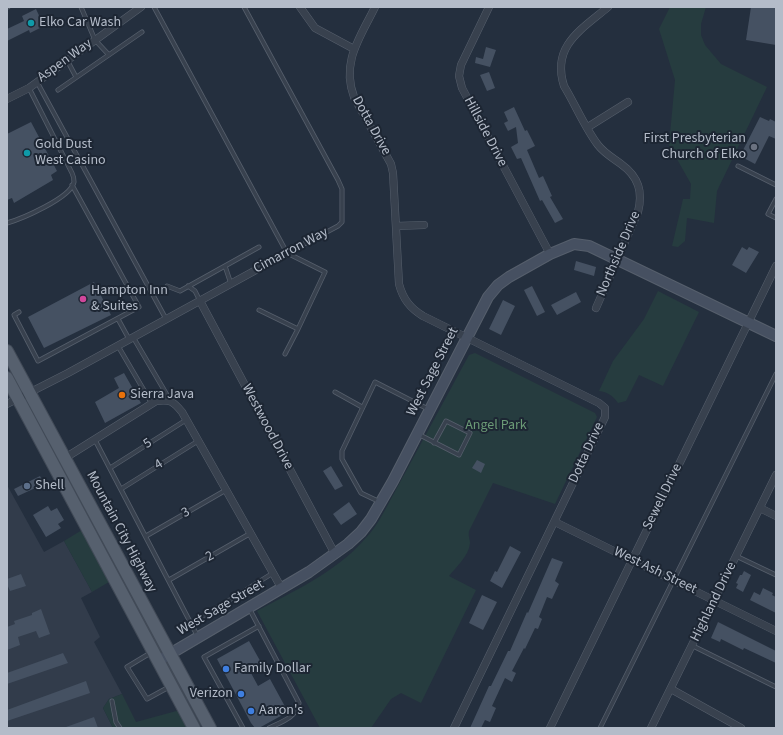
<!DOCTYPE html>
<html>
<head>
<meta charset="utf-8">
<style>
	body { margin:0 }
	#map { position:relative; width:783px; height:735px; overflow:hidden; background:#242f3e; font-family:"Source Sans 3",sans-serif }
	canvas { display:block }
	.frame { position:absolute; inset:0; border:8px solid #b4bcc9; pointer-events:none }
</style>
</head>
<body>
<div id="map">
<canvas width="783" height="735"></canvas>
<div class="frame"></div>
</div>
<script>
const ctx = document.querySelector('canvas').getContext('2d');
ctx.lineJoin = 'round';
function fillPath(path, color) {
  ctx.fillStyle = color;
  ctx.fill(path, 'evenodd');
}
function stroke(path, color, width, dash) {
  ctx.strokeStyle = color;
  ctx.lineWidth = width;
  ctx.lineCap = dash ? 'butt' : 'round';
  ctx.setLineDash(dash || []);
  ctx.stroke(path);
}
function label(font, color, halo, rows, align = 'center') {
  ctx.font = font + ' "Source Sans 3",sans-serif';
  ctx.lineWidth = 4;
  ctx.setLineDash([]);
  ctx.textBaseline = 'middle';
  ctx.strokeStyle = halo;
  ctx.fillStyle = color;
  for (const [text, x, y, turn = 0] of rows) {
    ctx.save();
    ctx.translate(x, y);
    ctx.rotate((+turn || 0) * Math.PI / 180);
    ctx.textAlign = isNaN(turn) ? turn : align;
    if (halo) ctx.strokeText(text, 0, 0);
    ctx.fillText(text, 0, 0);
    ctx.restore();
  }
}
fillPath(new Path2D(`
	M7 485 44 552 64 541 92 592 81 598 100 637 94 642 122 694 109 699 103 708 113 728H7Z`), '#323c4b');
fillPath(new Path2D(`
	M670 7H706L701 24V35L705 45 721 64 767 87 717 191 714 223 687 218 685 241 678 247 672 246 683 199H690L691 184 669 145 675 80 659 29Z
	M658 291 699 312 663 386 639 375 626 401 618 403C613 396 608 392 599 391L613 361 644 319Z
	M475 353 595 413 597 417 555 504 493 483 469 531C468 536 470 539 470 543 469 556 456 567 449 576L476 590 421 703 401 693 391 699 371 728H320L257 611C294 591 336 572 364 540 373 531 379 521 385 510L469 355Z
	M82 530 109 582 92 592 64 541Z
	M122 694 136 722 180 710 188 728H113L103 708 109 699Z`), '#263c3f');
fillPath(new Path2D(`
	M751 7H776V45L746 40Z
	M36 9 44 26 30 33 29 30 7 41V29L24 21 22 16Z
	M486 47 496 50 490 67 475 63 476 57 483 59Z
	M489 72 495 88 487 91 480 75Z
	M514 107 525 131 527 130 535 146 527 150 539 178 543 176 552 196 550 197 563 219 555 223 542 200 540 201 521 158 517 159 511 147 518 143 516 127 508 131 504 123 508 121 504 112Z
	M760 117 769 121 770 119 776 122V139L769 136 755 164 740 156Z
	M31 122 57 171 51 175 53 180 14 203 12 198 7 200V134Z
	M742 247 747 250 749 247 759 252 746 273 732 265Z
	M576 261 596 267 594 276 574 270Z
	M94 282 111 315 44 348 28 317Z
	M532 286 545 312 537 316 524 290Z
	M576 292 581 302 557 315 551 305Z
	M503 300 515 306 501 335 489 329Z
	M124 373 141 403 105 423 95 402 119 388 114 378Z
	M477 460 485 464 481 473 472 468Z
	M331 466 343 486 335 490 323 471Z
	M40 476 44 484 18 496 14 489Z
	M349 502 357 514 341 525 333 514Z
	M48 506 51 511 57 508 64 520 58 524 61 528 46 537 33 515Z
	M510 546 521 552 502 588 490 581 495 571 497 572Z
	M552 558 563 562 555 581 559 584 552 599 547 597 539 617 542 619 538 629 535 628 525 649 524 648 512 671 516 673 512 682 505 678 492 706 496 708 490 722 485 720 481 728H470L489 686H491L508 651H510L527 612 528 613Z
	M744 571 751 575 743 592 736 588 738 584 736 583 740 575H742Z
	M21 574 26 586 10 591 7 584V579Z
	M763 588 773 593 772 595 776 597V613L750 600 754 592 760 595Z
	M482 595 497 602 483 630 469 623Z
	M41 609 50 634 39 638 36 631 18 637 20 645 7 650V627L15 624 14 621 32 615V613Z
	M718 622 776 651V663L744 648 743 650 721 639 720 642 711 638Z
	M249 641 263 666 251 673 258 686 270 679 288 712 259 728H255L251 723 217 659Z
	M63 653 68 663 7 684V673Z
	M86 681 90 693 7 721V710Z
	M94 717 98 728H66V727Z`), '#455162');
const lane = new Path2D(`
	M7 7H8
	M81 7 95 40 109 55
	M154 7 287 253 325 272 298 329
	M244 7 338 180 342 189V222L338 226 287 253
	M67 60 76 77
	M37 82 166 319
	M58 90 142 32
	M738 166 776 185
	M776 199 768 214 776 218
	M7 223C21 219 71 198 74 182 74 180 73 175 72 173L29 88
	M225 266 231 284
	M167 286 180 291 259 247
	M188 286 195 291 200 301
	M259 310 298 329 285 354
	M19 312 14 315 38 361 139 307 72 185
	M118 319 129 339
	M133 337 170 400
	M118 346 152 404
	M335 392 362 407
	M418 434 459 455 470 433 446 421 434 443
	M95 440 198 637
	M110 468 186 420
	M121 489 198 441
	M380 502 361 493 342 459V451L375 382 428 409
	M146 536 226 490
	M736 556 776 575
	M169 580 251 533
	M249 608 299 703C296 718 281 722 269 728
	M191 624 273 573
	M693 646 776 687
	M152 652 127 667 147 699 169 687
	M112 701 116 722 120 728
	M243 728 204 657 259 626
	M600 728 776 374`);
const street = new Path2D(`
	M300 7 315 28 354 49
	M375 7C360 38 341 62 354 97L391 164 393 173 399 284C403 299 410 308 423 316L599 403 605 408V417L454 728
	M489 7 461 65 459 76 462 88 550 254
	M7 99 29 88 141 7
	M588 127 628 102
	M396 226 424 225
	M200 301 335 554
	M596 308 638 212C643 192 639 177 621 164 613 158 604 153 598 145 585 128 575 104 564 86 551 46 582 29 608 7
	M7 404 68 373 287 253
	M65 458 156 401C170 399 173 401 182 412L282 589
	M760 508 776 516
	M555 522 776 631
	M671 689 741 728
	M550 728 776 266
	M651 728 776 475`);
const secondary = new Path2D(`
	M158 661 309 572 348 544 361 532 371 519 393 481 488 297 498 285 509 277 550 254 574 244 589 246 776 336`);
const primary = new Path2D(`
	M7 351 210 728
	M7 378 194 728`);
stroke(lane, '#565f6c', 5);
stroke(street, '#565f6c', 8);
stroke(secondary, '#565f6c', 12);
stroke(primary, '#414a57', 14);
stroke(lane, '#38414e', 3.5);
stroke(street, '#38414e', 7);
stroke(secondary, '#465061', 10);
stroke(primary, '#56606e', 12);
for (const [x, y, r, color] of [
	[31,23,4,"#0f9aa8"],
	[754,147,4,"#6b7280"],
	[27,153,4,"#0f9aa8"],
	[83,299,4,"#d1479c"],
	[122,395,4,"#e8710a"],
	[27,486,4,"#5c6f8a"],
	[226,669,4,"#3f7fe0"],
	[241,694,4,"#3f7fe0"],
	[251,711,4,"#3f7fe0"]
]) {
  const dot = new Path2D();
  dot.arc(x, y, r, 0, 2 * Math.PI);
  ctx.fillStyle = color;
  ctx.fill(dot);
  stroke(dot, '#1d2633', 1.5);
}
label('14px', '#b4bcc9', '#1d2633', [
	["Elko Car Wash",39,23],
	["First Presbyterian",746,139,"right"],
	["Church of Elko",746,155,"right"],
	["Gold Dust",35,145],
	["West Casino",35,161],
	["Hampton Inn",91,291],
	["& Suites",91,307],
	["Sierra Java",130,395],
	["Shell",35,486],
	["Family Dollar",234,669],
	["Verizon",233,694,"right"],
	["Aaron's",259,711]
], 'left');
label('14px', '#b4bcc9', '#1d2633', [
	["Aspen Way",65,61,-36],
	["Dotta Drive",371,126,61],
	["Hillside Drive",485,132,62],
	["Cimarron Way",291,251,-28],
	["Northside Drive",619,254,-67],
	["West Sage Street",433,372,-63],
	["Westwood Drive",267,427,62],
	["5",148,444,-33],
	["Dotta Drive",587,453,-65],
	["4",159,465,-32],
	["Sewell Drive",663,497,-64],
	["3",186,513,-30],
	["Mountain City Highway",121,532,62],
	["2",210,557,-29],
	["West Ash Street",655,571,26],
	["Highland Drive",714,602,-64],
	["West Sage Street",221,608,-30]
]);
label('14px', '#6b9a76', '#1d2633', [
	["Angel Park",496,426]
]);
</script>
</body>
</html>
